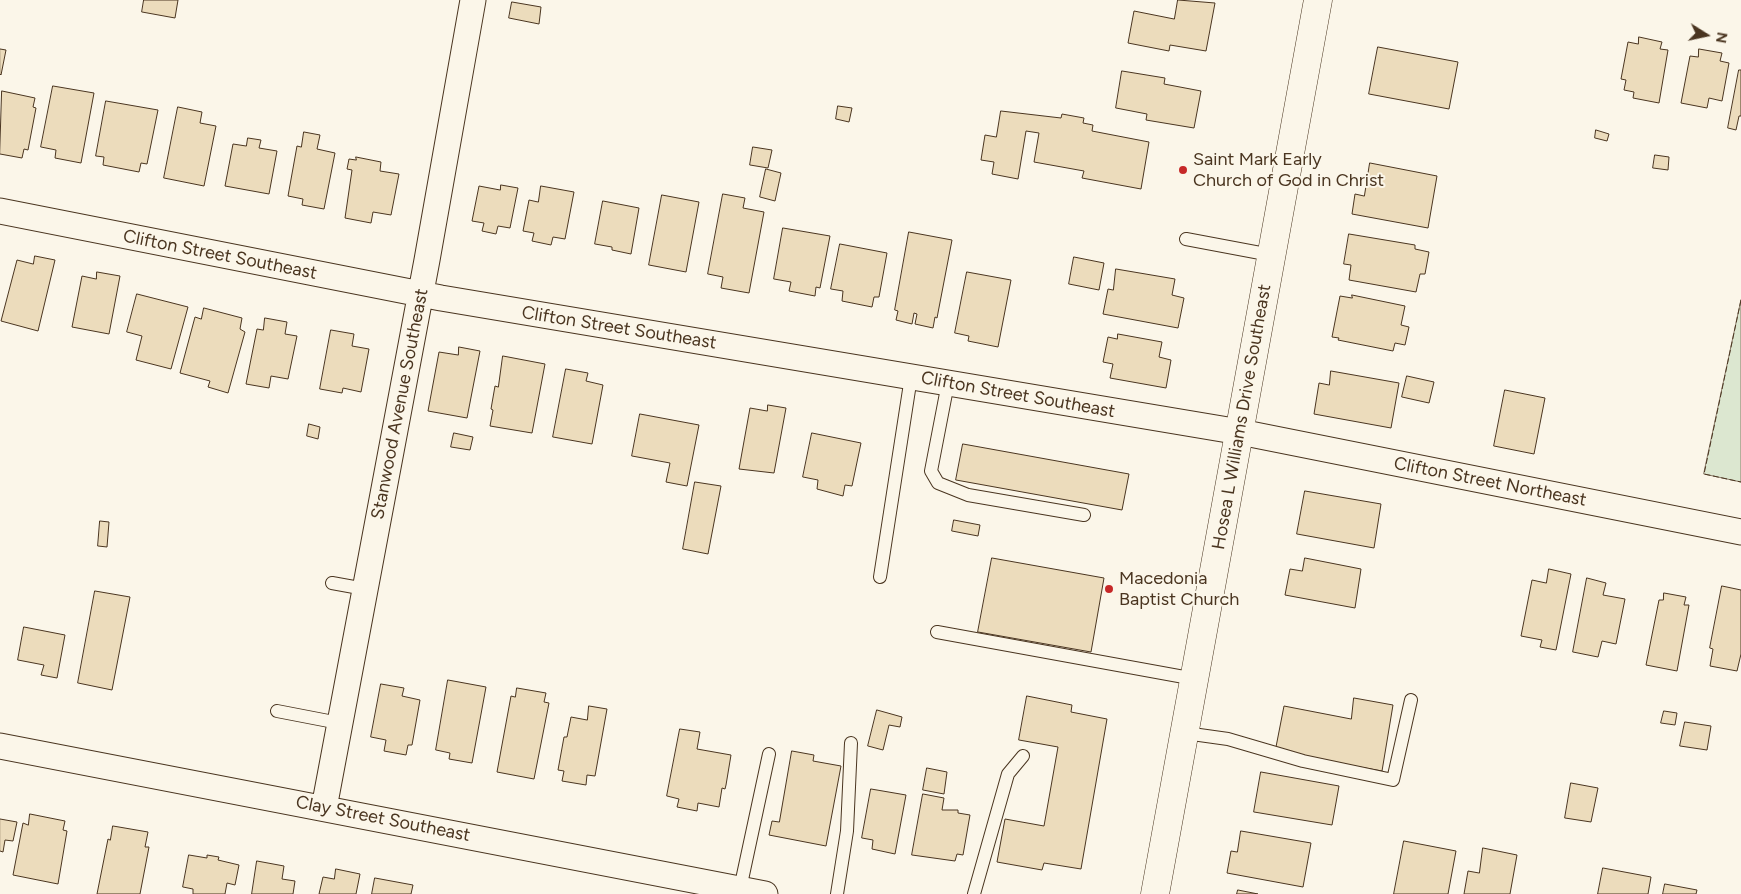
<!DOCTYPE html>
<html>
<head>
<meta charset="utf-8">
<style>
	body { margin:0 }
	#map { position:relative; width:1741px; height:894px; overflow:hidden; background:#fbf6e9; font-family:Figtree,sans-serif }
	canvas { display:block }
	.north { position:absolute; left:1681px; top:10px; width:50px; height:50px; -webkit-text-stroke:4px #fbf6e9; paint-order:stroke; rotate:100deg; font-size:14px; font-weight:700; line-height:20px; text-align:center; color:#4a3520 }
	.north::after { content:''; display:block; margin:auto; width:18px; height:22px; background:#4a3520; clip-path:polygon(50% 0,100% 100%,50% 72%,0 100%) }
</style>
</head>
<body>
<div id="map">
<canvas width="1741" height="894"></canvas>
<div class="north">N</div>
</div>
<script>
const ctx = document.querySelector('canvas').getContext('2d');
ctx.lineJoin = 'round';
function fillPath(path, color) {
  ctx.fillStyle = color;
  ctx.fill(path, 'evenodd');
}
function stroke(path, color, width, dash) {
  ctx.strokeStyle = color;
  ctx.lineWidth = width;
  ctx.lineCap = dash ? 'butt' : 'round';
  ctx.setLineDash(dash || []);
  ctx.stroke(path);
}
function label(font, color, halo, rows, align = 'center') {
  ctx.font = font + ' Figtree,sans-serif';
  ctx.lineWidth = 4;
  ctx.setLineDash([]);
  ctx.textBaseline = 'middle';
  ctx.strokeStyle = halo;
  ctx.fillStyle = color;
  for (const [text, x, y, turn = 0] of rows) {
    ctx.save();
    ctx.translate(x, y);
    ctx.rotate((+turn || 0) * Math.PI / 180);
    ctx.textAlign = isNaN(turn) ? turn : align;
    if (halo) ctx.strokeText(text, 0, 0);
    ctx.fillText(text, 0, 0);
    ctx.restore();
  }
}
const green = new Path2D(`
	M1741 300V482L1704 474Z`);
fillPath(green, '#dce7d0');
stroke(green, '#887966', 1);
const building = new Path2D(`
	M144 0H178L175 18 142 12Z
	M1178 0 1215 3 1206 51 1170 45 1169 51 1128 43 1134 11 1174 19Z
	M512 2 541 7 539 24 509 18Z
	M1639 37 1662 42 1660 49 1668 50 1659 103 1633 98 1634 92 1624 90 1626 80 1621 79 1628 42 1638 44Z
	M1378 47 1458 62 1449 109 1369 94Z
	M0 49 6 50 1 75 0 74Z
	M1699 49 1722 53 1720 61 1729 63 1722 101 1709 98 1707 108 1681 103 1690 56 1698 57Z
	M1739 70H1741V116H1739L1736 130 1728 128Z
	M1122 71 1165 78 1164 84 1201 91 1194 128 1146 120 1147 114 1116 108Z
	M53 86 94 93 81 163 55 158 56 150 41 147Z
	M2 91 35 98 33 107 36 108 28 150 24 149 22 158 0 154Z
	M106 101 158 110 147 164 141 163 139 172 103 165 104 157 96 156Z
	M838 106 852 108 849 122 836 119Z
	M178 107 202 112 200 123 216 126 204 186 164 178Z
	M1001 111 1061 118 1062 114 1084 118 1083 123 1093 125 1092 131 1149 142 1141 189 1082 178 1084 171 1034 162 1039 133 1026 131 1018 179 992 174 994 162 981 160 985 135 996 137Z
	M1596 130 1609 134 1607 141 1595 138Z
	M304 132 320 135 317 149 335 153 324 209 302 205 303 199 288 196 297 146 301 147Z
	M248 138 261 140 259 148 277 151 269 194 225 186 233 144 246 146Z
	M753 147 772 150 768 168 750 165Z
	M1655 155 1669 157 1668 170 1653 168Z
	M356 157 381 162 380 171 399 174 391 215 373 212 371 223 345 218 352 170 347 169 349 159 356 160Z
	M1370 163 1437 176 1428 228 1352 214 1355 194 1364 196Z
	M766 169 781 173 775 201 760 197Z
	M501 185 518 188 510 228 498 226 496 234 482 231 484 223 472 221 479 186 500 190Z
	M541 186 574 192 565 239 553 237 551 245 532 241 534 233 523 231 529 200 538 202Z
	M723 194 745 198 743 208 764 212 749 293 721 288 723 277 708 274Z
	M662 195 699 202 686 272 649 265Z
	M603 201 639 208 631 254 612 250V247L595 244Z
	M783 228 830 236 820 288 816 287 815 296 789 291 791 282 774 279Z
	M909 232 952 240 937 318 935 317 933 328 915 324 917 314 914 313 912 324 896 320 898 311 895 310Z
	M1349 234 1415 245V249L1429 252 1425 274H1420L1416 292 1349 280 1351 265 1344 264Z
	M840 244 887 253 879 297H874L872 307 842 301 843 291 831 289Z
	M35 256 55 260 38 331 1 321 17 260 33 264Z
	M1074 257 1104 263 1099 290 1069 284Z
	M1116 269 1175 279 1172 295 1184 298 1178 328 1103 314 1108 289 1113 290Z
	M97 272 120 276 109 334 72 327 82 276 96 279Z
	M967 272 1011 280 998 347 968 341 969 336 955 333Z
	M137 294 188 307 171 369 136 360 142 336 127 332Z
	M1352 295 1405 306 1401 325 1409 327 1405 345 1395 343 1393 351 1338 340 1339 338 1332 337 1340 296 1352 298Z
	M204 308 242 318 240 329 245 332 228 393 208 387 210 381 180 373 195 317 201 319Z
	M265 318 287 322 285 334 297 336 288 379 271 376 269 388 246 384 257 329 263 330Z
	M331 330 354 334 352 346 369 349 361 392 343 388 342 393 320 389Z
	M1118 334 1162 342 1159 357 1171 360 1166 388 1110 378 1113 364 1103 362 1108 337 1117 339Z
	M459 347 480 351 467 418 428 411 439 352 458 355Z
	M503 356 545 364 532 433 490 426 493 410 491 409 495 386 498 387Z
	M566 369 588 373 586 381 603 385 592 444 553 437Z
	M1331 371 1399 383 1391 428 1314 414 1319 383 1329 385Z
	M1407 376 1434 382 1429 403 1402 397Z
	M1505 390 1545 398 1534 454 1494 446Z
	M768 405 786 408 774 473 739 469 750 408 767 411Z
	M640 414 699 425 687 486 666 482 670 463 632 456Z
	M309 424 320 427 318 439 307 436Z
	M454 433 473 437 470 450 451 447Z
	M812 433 861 443 852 486 845 485 843 496 817 489 818 480 803 477Z
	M963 444 1129 474 1122 510 956 480Z
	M695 482 721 486 708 554 683 549Z
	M1305 491 1381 504 1374 548 1297 534Z
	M954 520 980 525 978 536 952 531Z
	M100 521 109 522 107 547 98 546Z
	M992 558 1104 578 1091 652 978 632Z
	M1305 558 1361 569 1355 608 1285 595 1290 569 1302 571Z
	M1549 569 1571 574 1556 650 1540 647 1542 640 1521 636 1532 580 1546 583Z
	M1587 578 1606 583 1603 595 1625 599 1616 644 1602 641 1598 657 1573 652Z
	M1722 586 1741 590V654L1737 671 1710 666 1713 649 1710 648Z
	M95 591 130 597 112 690 78 683Z
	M1664 593 1686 597 1684 605H1689L1677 671 1646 665 1659 600H1663Z
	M24 627 65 635 57 678 41 675 44 665 18 660Z
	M448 680 486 687 472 763 449 759 450 753 436 750Z
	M381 684 404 688 402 696 420 700 412 745H408L406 755 384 751 386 740 371 737Z
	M517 688 546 693 544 702 549 703 534 779 497 772 511 696 515 697Z
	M1027 696 1072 705 1071 712 1107 719 1081 869 1044 863 1042 870 997 862 1005 819 1044 826 1058 747 1019 740Z
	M1354 698 1393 705 1382 771 1275 752 1284 706 1351 719Z
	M589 706 607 709 595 776 587 775 586 785 562 781 564 771 558 770 564 737H567L571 717 587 720Z
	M877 710 902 717 900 727 889 725 883 750 868 746Z
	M1664 711 1677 713 1675 725 1661 723Z
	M1685 722 1711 726 1707 750 1680 746Z
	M680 729 700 732 697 749 731 755 726 785 725 789 722 788 719 807 698 803 697 811 677 807 679 799 667 796Z
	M792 751 814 755 813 761 841 766 826 846 769 835 772 821 779 822Z
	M927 768 947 772 944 794 923 790Z
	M1261 772 1339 786 1332 825 1254 812Z
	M1571 783 1598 788 1591 822 1565 818Z
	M871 789 906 795 895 854 872 849 873 840 862 838Z
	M923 794 944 798 942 810H958V813L970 815 963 855 957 854 955 861 912 855Z
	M30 814 65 821 63 830 67 831 58 884 13 875 23 823 28 825Z
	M0 819 17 822 13 841 5 840 3 852 0 851Z
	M113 826 148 832 145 847H149L140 894H97L108 839 110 840Z
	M1241 831 1311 843 1303 887 1227 873 1231 851 1237 852Z
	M1404 841 1456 851 1448 894H1394Z
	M1483 848 1517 855 1510 894H1464L1468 871 1479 873Z
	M189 855 207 858V855L219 857 218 860 239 865 235 885 227 883 225 894H193V889L183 887Z
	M257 861 284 866 282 879 295 881 293 894H252Z
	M1603 868 1651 877 1648 894H1598Z
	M336 869 360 874 356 894H319L323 877 334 879Z
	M375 878 413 885 411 894H372Z
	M1665 884 1697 890 1696 894H1663Z
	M1238 890 1258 894H1237Z`);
fillPath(building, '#ecdcbc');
stroke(building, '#4a3520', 1);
const lane = new Path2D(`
	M1186 239 1271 255
	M948 383 931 471 938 483 968 495 1084 515
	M880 577 911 377
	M332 583 365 589
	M937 632 1195 679
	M277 711 339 723
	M1185 733 1228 739 1303 761 1393 780 1411 700
	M740 889 769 754
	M837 894 847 831 851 743
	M974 894 1008 774 1023 756`);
const street = new Path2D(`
	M0 211 441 298 1240 432 1741 532
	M0 746 765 894
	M324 808 427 260 473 0`);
const secondary = new Path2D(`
	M1155 894 1318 0`);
stroke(lane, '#4a3520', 14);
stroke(street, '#4a3520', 27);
stroke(secondary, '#4a3520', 29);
stroke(lane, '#fbf6e9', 12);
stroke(street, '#fbf6e9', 25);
stroke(secondary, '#fbf6e9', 28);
stroke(new Path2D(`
	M1741 300 1704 474 1741 482`), '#4a3520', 1, [6, 2.5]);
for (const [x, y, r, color] of [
	[1183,170,5,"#c62828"],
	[1109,589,5,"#c62828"]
]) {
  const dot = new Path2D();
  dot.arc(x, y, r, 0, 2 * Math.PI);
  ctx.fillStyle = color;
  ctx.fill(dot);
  stroke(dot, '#fbf6e9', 2);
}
label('18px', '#4a3520', '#fbf6e9', [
	["Saint Mark Early",1193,160],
	["Church of God in Christ",1193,181],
	["Macedonia",1119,579],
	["Baptist Church",1119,600]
], 'left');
label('18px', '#4a3520', '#fbf6e9', [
	["Clifton Street Southeast",220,255,11],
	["Clifton Street Southeast",619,328,9],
	["Clifton Street Southeast",1018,395,10],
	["Stanwood Avenue Southeast",400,404,-79],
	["Hosea L Williams Drive Southeast",1242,417,-80],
	["Clifton Street Northeast",1490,482,11],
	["Clay Street Southeast",383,819,11]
]);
</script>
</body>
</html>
